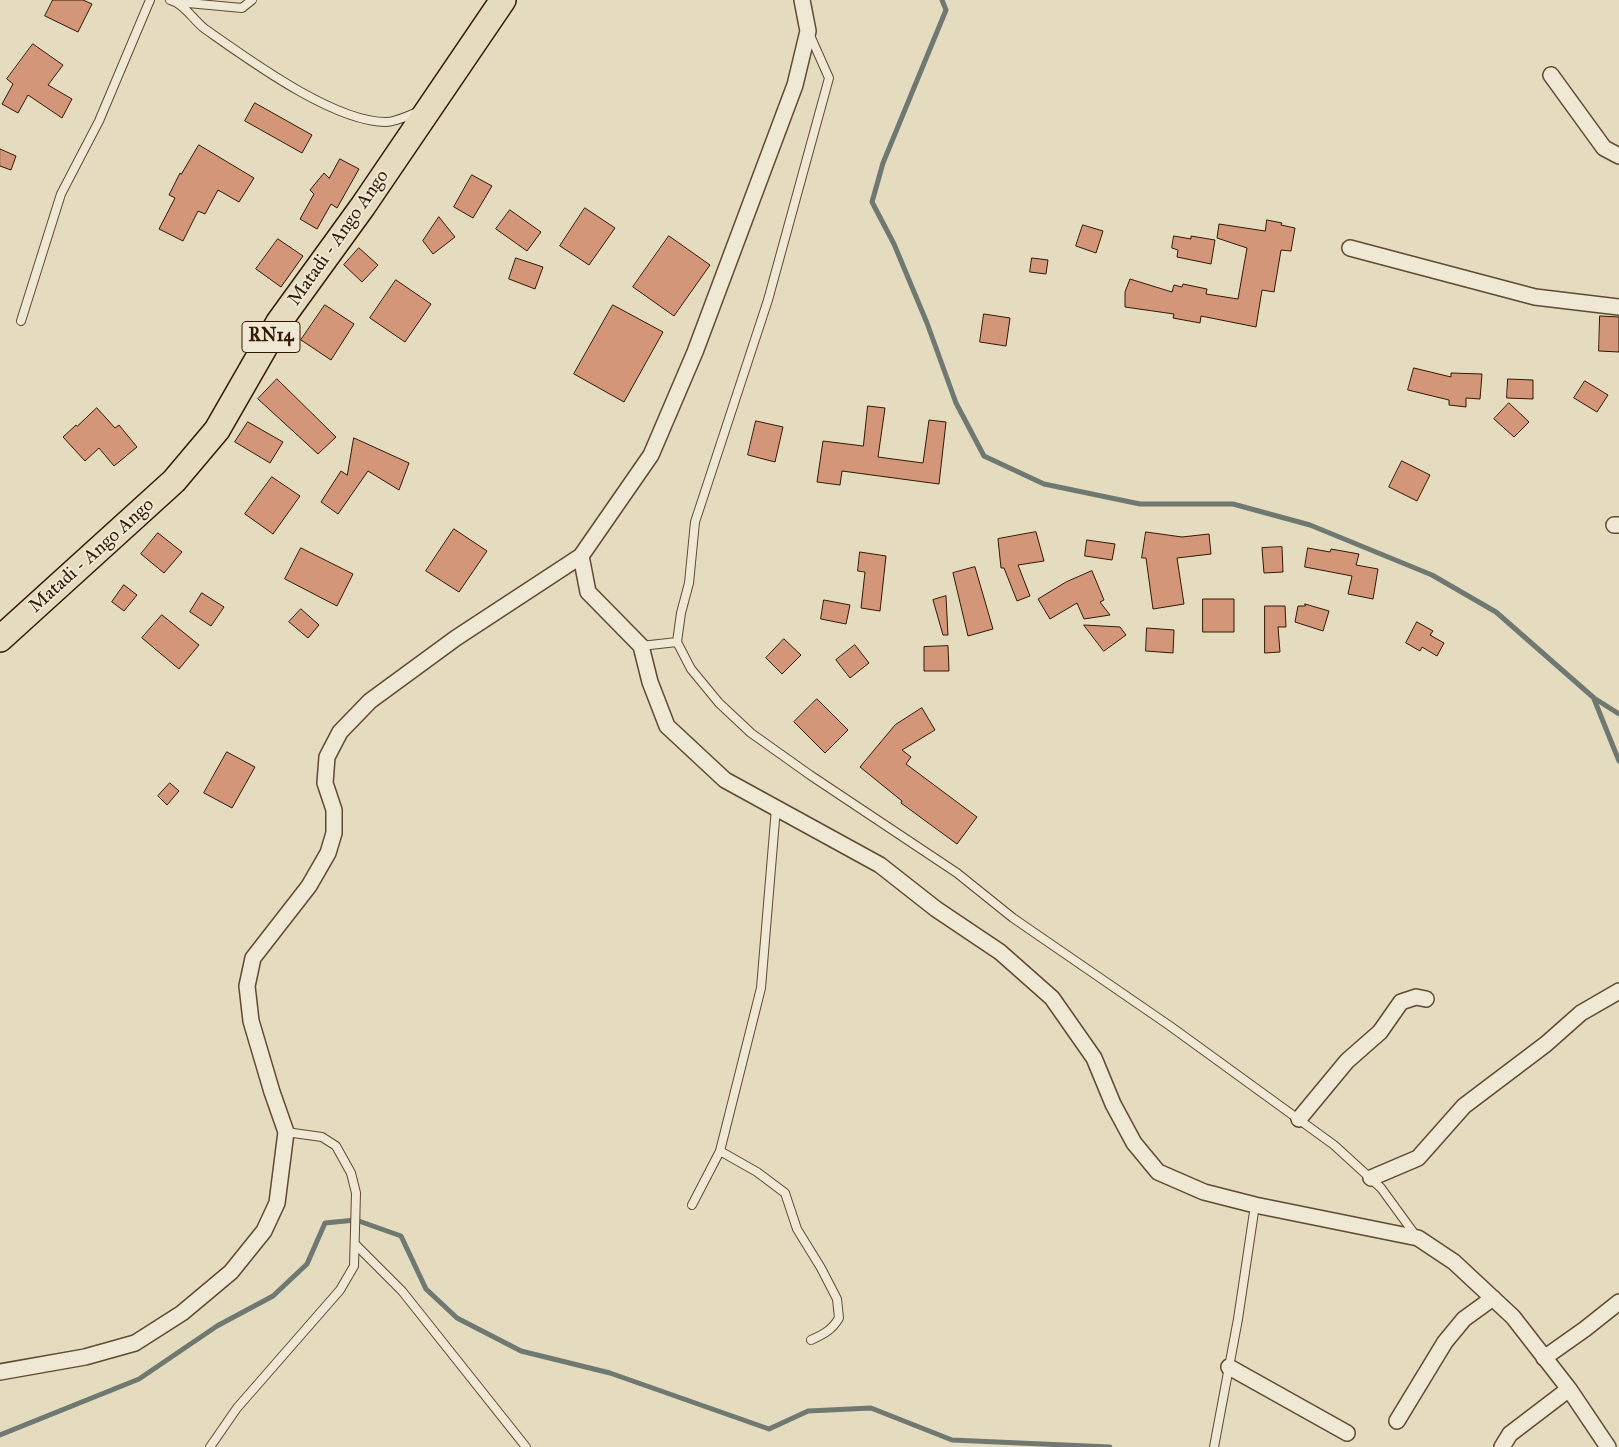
<!DOCTYPE html>
<html>
<head>
<meta charset="utf-8">
<style>
	body { margin:0 }
	canvas { display:block; background:#e5dbbf }
</style>
</head>
<body>
<canvas width="1619" height="1447"></canvas>
<script>
const ctx = document.querySelector('canvas').getContext('2d');
ctx.lineJoin = 'round';
function stroke(path, color, width, dash) {
  ctx.strokeStyle = color;
  ctx.lineWidth = width;
  ctx.lineCap = dash ? 'butt' : 'round';
  ctx.setLineDash(dash || []);
  ctx.stroke(path);
}
function fillPath(path, color) {
  ctx.fillStyle = color;
  ctx.fill(path, 'evenodd');
}
function label(font, color, halo, rows, align = 'center') {
  ctx.font = font + ' "IM FELL Great Primer",serif';
  ctx.lineWidth = 4;
  ctx.setLineDash([]);
  ctx.textBaseline = 'middle';
  ctx.strokeStyle = halo;
  ctx.fillStyle = color;
  for (const [text, x, y, turn = 0] of rows) {
    ctx.save();
    ctx.translate(x, y);
    ctx.rotate((+turn || 0) * Math.PI / 180);
    ctx.textAlign = isNaN(turn) ? turn : align;
    if (halo) ctx.strokeText(text, 0, 0);
    ctx.fillText(text, 0, 0);
    ctx.restore();
  }
}
stroke(new Path2D(`
	M942 0 946 10 883 163 872 202 894 244 927 323 956 403 984 456 1044 484 1140 504H1233L1310 525 1432 575 1496 612 1594 698 1619 714
	M1594 699 1619 761
	M0 1435 139 1379 217 1326 273 1296 307 1264 325 1223 356 1220 401 1236 426 1289 457 1318 521 1351 610 1373 769 1429 808 1411 871 1408 952 1440 1110 1447`), '#707971', 5);
const building = new Path2D(`
	M53 0H83L92 4 78 32 45 16Z
	M33 44 63 65 48 85 72 99 62 118 28 95 18 113 2 104 13 84 7 79Z
	M255 103 312 135 302 153 245 121Z
	M199 145 254 178 239 202 218 190 205 214 198 211 183 241 159 229 175 198 169 195 180 173 181 174Z
	M0 149 16 156 11 170 0 166Z
	M340 159 359 169 337 208 331 204 317 229 300 219 314 194 310 190 324 173 329 178Z
	M472 175 492 186 473 218 454 207Z
	M585 208 615 228 589 265 560 246Z
	M510 210 541 232 527 251 496 229Z
	M439 217 455 237 433 254 423 241Z
	M1267 220 1282 223 1281 225 1295 228 1291 251 1281 250 1274 292 1262 290 1256 327 1201 316 1200 323 1173 318 1174 314 1125 307V292L1130 279 1172 292 1174 285 1182 287 1183 284 1207 289 1206 294 1238 299 1247 248 1217 238 1219 224 1265 231Z
	M1083 225 1103 231 1096 253 1076 246Z
	M669 236 710 265 674 316 633 287Z
	M1174 236 1191 239V236L1215 240 1211 264 1177 257 1178 250 1172 248Z
	M278 239 303 256 281 287 256 269Z
	M359 248 378 265 362 282 344 265Z
	M516 258 543 267 535 289 509 279Z
	M1032 258 1048 260 1046 274 1030 272Z
	M396 280 431 304 405 342 370 318Z
	M325 305 354 324 331 360 301 340Z
	M613 305 663 332 624 402 574 374Z
	M984 314 1010 318 1006 346 980 342Z
	M1600 316 1619 317V352L1599 351Z
	M1414 368 1451 377V373L1482 374 1480 399 1466 398V407L1449 405V400L1408 390Z
	M277 379 336 437 318 454 258 399Z
	M1508 379 1533 380V399L1507 398Z
	M1585 381 1608 395 1597 412 1574 398Z
	M1509 403 1529 422 1514 437 1494 419Z
	M868 406 885 408 878 457 923 463 929 420 946 422 939 484 842 471 840 485 817 482 823 441 863 446Z
	M97 408 115 428 119 425 137 447 114 466 99 448 85 461 63 437 76 425 77 426Z
	M756 421 783 427 775 462 748 455Z
	M248 422 283 442 270 463 235 442Z
	M354 438 409 463 399 490 368 471 338 514 321 502 341 471 347 475Z
	M1402 461 1430 475 1417 501 1389 487Z
	M272 477 300 496 273 534 245 514Z
	M454 529 487 551 459 592 426 571Z
	M1036 532 1044 561 1018 565 1030 596 1017 601 1004 568H1001L998 539Z
	M1146 532 1182 537 1209 534 1211 554 1177 558 1184 604 1153 609 1146 558H1142Z
	M158 533 182 552 164 573 141 554Z
	M1087 540 1115 544 1112 560 1085 556Z
	M1282 547 1283 572 1264 573 1262 548Z
	M301 548 353 574 337 606 285 579Z
	M1308 548 1330 552 1331 549 1359 554 1356 565 1378 569 1373 599 1348 594 1352 576 1305 567Z
	M860 552 886 556 880 611 861 608 865 572 858 571Z
	M975 567 993 629 968 636 953 573Z
	M1092 571 1104 600 1100 602 1110 615 1084 619 1077 603 1050 619 1038 599 1066 582Z
	M124 585 137 595 124 611 112 602Z
	M202 593 224 607 211 626 190 612Z
	M946 596 948 635H943L933 600Z
	M1203 599H1234V632H1203Z
	M824 600 850 605 846 624 821 619Z
	M1305 604 1329 611 1323 631 1295 622 1298 606H1305Z
	M1265 606H1285L1286 627H1278L1280 652 1265 653Z
	M301 609 319 625 308 638 289 622Z
	M162 615 199 645 179 669 142 638Z
	M1417 622 1433 631 1430 635 1444 643 1437 656 1422 647 1420 651 1406 643Z
	M1084 625 1120 627 1126 635 1104 651Z
	M1147 628 1174 630 1173 653 1146 651Z
	M784 639 801 655 782 674 766 658Z
	M855 645 869 663 850 678 836 660Z
	M948 646 949 671H924V647Z
	M817 699 848 730 825 753 794 722Z
	M922 708 935 730 902 750 911 757 906 764 977 817 957 844 901 803 902 801 860 767 895 725Z
	M227 752 255 767 232 808 204 793Z
	M170 783 179 791 167 805 158 796Z`);
fillPath(building, '#d39679');
stroke(building, '#331902', 1);
const service = new Path2D(`
	M170 0C185 4 193 20 205 29 248 59 333 122 386 122 396 122 409 115 418 112
	M177 2 242 8 252 0
	M809 33 829 78 768 300 695 522 689 583 681 613 677 642 691 669 719 703 751 733 810 775 957 873 1013 918 1170 1026 1334 1145 1381 1188 1416 1236
	M21 321 61 194 99 121 150 0
	M641 646 677 642
	M720 1151 757 1172 785 1193 797 1229 821 1268 837 1299 839 1318C832 1330 824 1334 811 1340
	M692 1205 720 1151 761 988 776 808
	M355 1244 402 1291 526 1447
	M210 1447 237 1408 340 1290 354 1266 356 1193 351 1173 336 1146 322 1137 286 1132
	M1214 1447 1238 1319 1255 1205`);
const minor = new Path2D(`
	M802 0 808 31 795 85 695 352 651 455 581 556 588 592 641 646 650 682 667 726 725 780 880 865 936 909 1000 952 1052 998 1094 1058 1113 1104 1134 1143 1158 1172 1204 1192 1255 1205 1418 1238 1454 1262 1513 1317 1569 1389 1608 1447
	M1551 75 1604 148 1619 156
	M1350 248 1535 297 1619 307
	M1614 525H1619
	M1299 1119 1347 1061 1380 1032 1401 1002 1416 997 1426 999
	M1371 1178 1418 1158 1464 1106 1546 1044 1581 1013 1619 991
	M1544 1358 1585 1329 1619 1302
	M1229 1367 1347 1433
	M0 1372 85 1357 135 1343 182 1313 231 1272 264 1231 277 1203 286 1132 272 1092 251 1021 247 986 253 958 309 886 328 853 334 833V810L325 783 327 757 340 732 370 701 456 638 581 556
	M1397 1421 1445 1342 1464 1319 1493 1298
	M1502 1447 1510 1434 1569 1389`);
const trunk = new Path2D(`
	M0 639 174 481 217 430 279 322 363 206 503 0`);
stroke(service, '#604a31', 10);
stroke(minor, '#604a31', 18);
stroke(trunk, '#331902', 28);
stroke(service, '#eee8d5', 8);
stroke(minor, '#eee8d5', 15);
stroke(trunk, '#e5dbbf', 25);
for (const [x, y, w] of [
	[271,337,58]
]) {
  const box = new Path2D();
  box.roundRect(x - w / 2, y - 15.5, w, 31, 4);
  ctx.fillStyle = '#eee8d5';
  ctx.fill(box);
  stroke(box, '#331902', 1);
}
label('bold 18px', '#331902', null, [
	["RN14",271,337]
]);
label('19px', '#331902', '#eee8d5', [
	["Matadi - Ango Ango",339,238,-55],
	["Matadi - Ango Ango",92,556,-42]
]);
</script>
</body>
</html>
